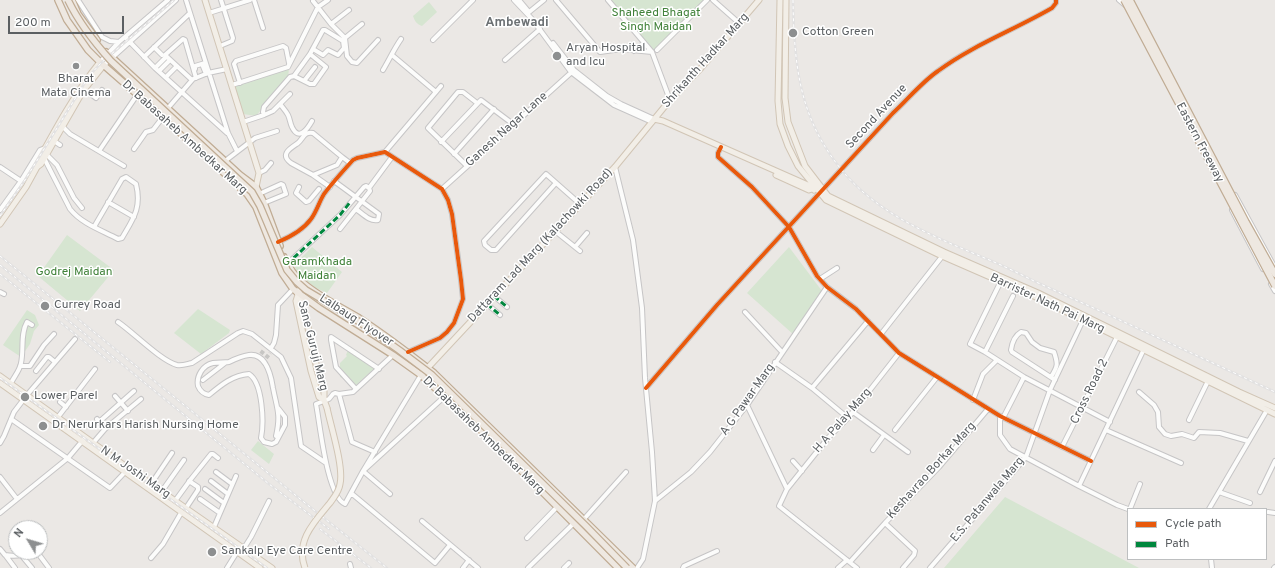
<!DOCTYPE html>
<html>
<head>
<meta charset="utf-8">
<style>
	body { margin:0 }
	#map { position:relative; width:1275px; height:568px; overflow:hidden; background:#ebe8e5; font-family:Overpass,sans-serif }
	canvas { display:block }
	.legend { position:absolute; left:1127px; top:508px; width:140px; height:52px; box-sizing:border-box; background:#fff; border:1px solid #bdbfc0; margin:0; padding:5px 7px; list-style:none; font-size:12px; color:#5b5f62 }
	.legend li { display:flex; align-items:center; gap:8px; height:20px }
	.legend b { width:20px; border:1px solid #bdbfc0 }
	.north { position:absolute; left:8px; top:520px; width:40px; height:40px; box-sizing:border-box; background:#fff; border:1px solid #bdbfc0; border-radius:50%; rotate:308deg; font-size:11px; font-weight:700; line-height:16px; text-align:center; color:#5b5f62 }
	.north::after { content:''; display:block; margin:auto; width:14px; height:18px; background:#8d8f90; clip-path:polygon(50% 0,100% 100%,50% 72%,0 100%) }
	.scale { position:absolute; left:8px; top:16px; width:116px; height:18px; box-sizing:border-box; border:2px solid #5b5f62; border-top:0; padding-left:5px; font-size:12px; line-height:14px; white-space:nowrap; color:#5b5f62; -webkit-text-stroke:3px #fff; paint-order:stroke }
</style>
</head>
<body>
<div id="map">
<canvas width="1275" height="568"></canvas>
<ul class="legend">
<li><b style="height:5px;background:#e8590c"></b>Cycle path</li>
<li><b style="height:5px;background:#00873e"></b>Path</li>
</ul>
<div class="north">N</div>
<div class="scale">200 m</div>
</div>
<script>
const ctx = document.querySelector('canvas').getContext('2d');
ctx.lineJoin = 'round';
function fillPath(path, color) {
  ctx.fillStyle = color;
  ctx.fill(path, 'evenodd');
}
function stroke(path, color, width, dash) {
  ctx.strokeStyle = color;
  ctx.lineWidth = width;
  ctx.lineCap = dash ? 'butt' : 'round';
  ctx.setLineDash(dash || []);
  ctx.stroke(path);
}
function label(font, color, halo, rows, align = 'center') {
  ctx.font = font + ' Overpass,sans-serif';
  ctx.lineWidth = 3;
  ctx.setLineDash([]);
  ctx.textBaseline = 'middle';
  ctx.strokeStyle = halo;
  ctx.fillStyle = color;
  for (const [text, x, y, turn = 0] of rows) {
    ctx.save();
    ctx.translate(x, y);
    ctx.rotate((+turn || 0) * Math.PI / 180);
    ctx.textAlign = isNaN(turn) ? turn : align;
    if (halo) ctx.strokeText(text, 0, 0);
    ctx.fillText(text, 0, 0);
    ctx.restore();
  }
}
fillPath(new Path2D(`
	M609 0H706L655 52Z
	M429 2 437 12 422 26C417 24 415 22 413 16Z
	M289 69 288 77 256 116 243 114 234 85Z
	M67 235 114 270 80 311 38 276Z
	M312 247 342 272 327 293 316 288 298 274 294 265Z
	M789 247 822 291 794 335 747 293Z
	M198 309 230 330 229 333 201 354 174 333Z
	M27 310 35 315 39 325 34 331 30 344 21 357 3 345Z
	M348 350 375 368 354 387 347 380 340 377V363L347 356 346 355Z
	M258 441 274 454 269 464 251 450Z
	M1005 497 1139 568H944Z`), '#d6e5d1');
stroke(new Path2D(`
	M261 354 264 350
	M266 358 270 353`), '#c7c6c4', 4, [4, 2]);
const minor = new Path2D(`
	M78 0 102 37 110 41 119 42
	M186 0 228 133 237 151
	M254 0 263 28
	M514 0 532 19 571 72 614 105 652 122
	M519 0 529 12
	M556 0 600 52 621 49 652 52
	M608 0 652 52 670 100
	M713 0 739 23
	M1119 0 1125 5
	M313 1 331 24 345 38 347 56 352 62 357 63 378 40
	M209 13 250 0
	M528 13 544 0
	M331 24 349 10
	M125 37 155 68 227 133
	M345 38 362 24
	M433 40 473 0
	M553 43 574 70 607 96 621 104 654 119
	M220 46 232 41 233 38 221 0
	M154 47 162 55
	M657 50 707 0
	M634 51 644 43
	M392 55 436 92
	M144 57 189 14
	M505 60 540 29
	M100 62 119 42 168 0
	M202 64 206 74
	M103 66 176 0
	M155 68 166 57
	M195 69V66L205 63
	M383 70C389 60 394 49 401 39
	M159 71 170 60
	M294 76 310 54 323 30H325L343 41 344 48 338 55 328 50 323 55 313 49
	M166 77 177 66
	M192 80 165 55 183 39 185 40 196 78
	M304 81 315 67
	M240 83 234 64 236 61 283 46 286 48 289 63
	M232 85 288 67 318 7 328 0
	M84 89 96 98 102 90
	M280 104C283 108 286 111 288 115 290 119 290 123 292 127 299 142 308 128 312 121
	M168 108 193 79 208 73 227 69
	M264 115 273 111 290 94
	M243 122 264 115 263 112 264 107 290 77 294 76 310 84H314L326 67 310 54
	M62 126 70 134 124 166
	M54 141 60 145
	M441 142 481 100 513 124
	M721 147 718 153V157L752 187 789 227 817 276 827 287 856 309 899 353 1000 416 1091 461
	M134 149 146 132 153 130 163 117
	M99 151 137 95
	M385 152 441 86
	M46 154 57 165 74 198 82 208
	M454 154 494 109
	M342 157 337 165 313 175 291 163C279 154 291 148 298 143 303 139 304 131 313 133L342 157 350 163
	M44 158 70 209C82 224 101 230 118 239L122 238C133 219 142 208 136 184L126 177 122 179 94 227
	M225 161 255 138 277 131
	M467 166 428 128 458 92H463L477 103
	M0 167 21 181
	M615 167 633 240 642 308 645 378 652 452 655 501 643 559 637 568
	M259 173 265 170 271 163
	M313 175 330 187
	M334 181 379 214 378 220C370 222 363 214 356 209
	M555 184 496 250H491L485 245 484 241 546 174 580 204
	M299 187 296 193 306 202 309 201 319 189
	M442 189 574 70
	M259 194 281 184 283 185 286 194 264 203
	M1235 195 1275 268
	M108 202 134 217
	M0 210 21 181 40 150 45 148
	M1232 210 1263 269
	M340 229 370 191 369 188
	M555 231 580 251
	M278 242C290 237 303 230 311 219 317 211 319 202 324 194 333 182 343 171 353 160L357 158 385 152 442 189 448 200 452 214 461 280 463 299 454 323 447 332 440 338 408 352
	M575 247 587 233
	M287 264 340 215 364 187 366 186 369 188 392 157
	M820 279 837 268
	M1002 279 970 344 985 352 1024 377 1110 422
	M1271 284 1275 291
	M0 292 4 294
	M494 296 507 307
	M487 304 500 315
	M745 312 782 352
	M118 322C133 332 161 361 177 365 182 366 187 364 192 363L238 333 243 331 252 334 281 357 291 378 301 446 326 463
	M881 334 944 254
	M271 348 274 343 276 335 278 305 293 289
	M985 352 1013 296
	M393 355 353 392 339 394 335 393 333 394 329 399 316 404C320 424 327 497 345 504L363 471 421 375
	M775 362 812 388 848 418
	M20 366H30L44 345 54 334
	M36 371 47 357H49L55 362
	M1051 377C1058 366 1058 364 1054 352L1040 348 1032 342 1026 333 1021 332C1014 336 1012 343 1011 350L1012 352 1052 378 1055 380
	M203 380 225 363
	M11 383C14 377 20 370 21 363 24 350 20 334 27 322L32 325
	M646 388 717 305 893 113C908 99 922 82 938 71 973 45 1014 30 1052 8L1056 3V0
	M812 388 868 321
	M356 389 336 367 331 340V337L379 369
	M1139 392 1154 405 1158 412 1159 427 1165 434 1171 436 1182 434 1194 438 1199 432 1220 433 1248 441
	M339 394 352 442 375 452
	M115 396 128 411
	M973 400 983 374 997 360
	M60 402 66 407
	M747 405 787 489 779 506 857 568
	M853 412 908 452
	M1000 416V435L1010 449 1079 486 1117 505 1128 509
	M58 417 95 369
	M1003 418 1024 377
	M11 419 110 488 127 470
	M97 419 105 429
	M1189 420 1208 381
	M99 422 134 391
	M895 430 937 377
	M1106 430 1181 463
	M276 436C281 414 277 409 273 388 271 375 266 353 249 355 242 356 235 359 229 362 223 363 219 362 213 363 203 365 196 376 198 386 200 391 203 394 209 395 221 385 233 375 249 374 263 383 264 423 261 438L264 442 272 444 276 442 285 425V417L278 408
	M0 443 4 436 14 412 27 395 75 339
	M93 443 105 429 141 399
	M1062 447 1117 337
	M873 450 884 435
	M793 461 802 471
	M216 472 232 484
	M0 477 17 499
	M211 481 228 494
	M151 484 172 453
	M1079 486 1144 349
	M205 489 224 503
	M787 489 828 438 848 418 899 353
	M162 491 184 460
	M1219 492 1250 503
	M1260 492 1275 461
	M351 493 435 563 450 545
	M390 494 363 471 444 397
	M200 499 220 513
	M175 501 191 479 211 454H213L218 458
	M655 501 691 472 710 452 747 405 827 287
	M186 508 198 490V487L189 481
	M1130 509 1140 484
	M1209 509 1267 410
	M1268 512 1275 513
	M0 513 68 458 84 439
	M584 519 626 472
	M422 521 478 568
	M214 527 236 476
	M527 538 557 507
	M40 547 42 546
	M244 548 251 537 269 501
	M0 549 5 555C15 557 22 556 31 552
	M37 552 49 568
	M6 556 15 568
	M22 556 32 568
	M151 558 163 544 181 513
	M1211 559 1212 568
	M850 562 885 523
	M350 564 351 568
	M227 568 237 552
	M463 568 469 560
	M528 568 573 524
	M564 568 569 563
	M683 568 684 566 717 551
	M838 568 847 560
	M903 568 914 555 915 551 885 523 939 467 988 409
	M930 568 1026 457 1050 390 1084 318
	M1274 568 1275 567`);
const major = new Path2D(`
	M205 0 259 173 256 187
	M780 0 778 101 780 124 788 146 798 166 826 200 942 256 1036 297 1275 414
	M786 0 785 98 788 122 805 166 828 196 944 252 1038 293 1239 392 1275 408
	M654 119 663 121 810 186 814 190
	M37 167V163C56 128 75 93 100 62
	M776 175 809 190 812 189
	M0 224 26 187 37 167 41 164 83 91 103 66
	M302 282 296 301 311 371 319 397 324 400
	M297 293 303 303 317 368 324 390V400L327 408
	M421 375 615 167 670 100 701 68 759 0
	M0 376 128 468 272 568
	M0 383 260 568`);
const highway = new Path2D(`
	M58 0 67 20 88 50 100 62 163 117 247 194 256 207 282 273 293 289 319 308 393 355 421 375 483 432 618 568
	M72 0 78 14 97 40
	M106 52 240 175 256 187 264 203 280 246
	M284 257C288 265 293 275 300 280 315 295 341 307 359 318 385 335 410 354 434 373L633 568`);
stroke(minor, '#c6c5c6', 6);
stroke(major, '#d1c5b5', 7);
stroke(highway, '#c0ac94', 8);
stroke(minor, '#fcfcfb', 4);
stroke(major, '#f2eee7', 5);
stroke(highway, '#eee8e1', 5.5);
const rail = new Path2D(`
	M793 0C794 59 798 111 834 160 872 214 935 237 994 262 1008 268 1022 275 1036 282 1116 318 1196 355 1275 392
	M0 216 25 180 89 76 101 63 174 0
	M0 256 315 511 387 568
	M0 265 269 484 329 529
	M0 274 110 362
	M0 378 267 568
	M320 529 371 568`);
stroke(rail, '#e2e1e1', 2.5);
stroke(rail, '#fff', 1, [3]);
const majorBridge = new Path2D(`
	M305 568C295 541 314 522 330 503 334 497 339 492 340 484 344 467 331 427 327 408`);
const highwayBridge = new Path2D(`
	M68 0C79 23 94 42 111 61L252 192 260 206 287 270 297 282 306 290 358 321 399 350 432 375 586 526 627 568
	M1124 0 1275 286
	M1130 0 1246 222 1275 274`);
stroke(majorBridge, '#d1c5b5', 7, []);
stroke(highwayBridge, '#c0ac94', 8, []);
stroke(majorBridge, '#f2eee7', 5);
stroke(highwayBridge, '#eee8e1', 5.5);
stroke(new Path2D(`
	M287 264 340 215 351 201
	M494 296 507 307
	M487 304 500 315`), '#00873e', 3, [6, 3]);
stroke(new Path2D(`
	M721 147 718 153V157L752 187 789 227 817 276 827 287 856 309 899 353 1000 416 1091 461
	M278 242C290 237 303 230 311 219 317 211 319 202 324 194 333 182 343 171 353 160L357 158 385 152 442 189 448 200 452 214 461 280 463 299 454 323 447 332 440 338 408 352
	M646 388 717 305 893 113C908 99 922 82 938 71 973 45 1014 30 1052 8L1056 3V0`), '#e8590c', 4);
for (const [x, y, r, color] of [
	[793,33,5,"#8d8f90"],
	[557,56,5,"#8d8f90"],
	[76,66,4,"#8d8f90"],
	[45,306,5,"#8d8f90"],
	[25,397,5,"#8d8f90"],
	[43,426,5,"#8d8f90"],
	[212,552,5,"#8d8f90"]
]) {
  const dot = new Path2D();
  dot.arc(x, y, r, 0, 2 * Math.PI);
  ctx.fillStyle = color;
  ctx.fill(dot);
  stroke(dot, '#fff', 1.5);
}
label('12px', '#41823a', '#fff', [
	["Shaheed Bhagat",656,14],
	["Singh Maidan",656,28],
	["GaramKhada",317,263],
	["Maidan",317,277],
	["Godrej Maidan",74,273]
]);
label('12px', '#5b5f62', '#fff', [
	["Cotton Green",802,33],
	["Aryan Hospital",566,49],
	["and Icu",566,63],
	["Bharat",76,80,"center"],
	["Mata Cinema",76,94,"center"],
	["Currey Road",54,306],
	["Lower Parel",34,397],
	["Dr Nerurkars Harish Nursing Home",52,426],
	["Sankalp Eye Care Centre",221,552]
], 'left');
label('12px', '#5b5f62', '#fff', [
	["Shrikanth Hadkar Marg",706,61,-48],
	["Second Avenue",877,117,-47],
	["Ganesh Nagar Lane",507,130,-42],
	["Dr Babasaheb Ambedkar Marg",184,138,42],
	["Eastern Freeway",1199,143,62],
	["Dattaram Lad Marg (Kalachowki Road)",541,246,-47],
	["Barrister Nath Pai Marg",1047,304,25],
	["Lalbaug Flyover",356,321,33],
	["Sane Guruji Marg",312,346,76],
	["Cross Road 2",1090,392,-64],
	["A G Pawar Marg",748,400,-55],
	["H A Palay Marg",843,421,-49],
	["Dr Babasaheb Ambedkar Marg",483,436,44],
	["Keshavrao Borkar Marg",932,471,-48],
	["N M Joshi Marg",135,473,35],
	["E.S. Patanwala Marg",988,500,-50]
]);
label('bold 13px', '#6c7174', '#fff', [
	["Ambewadi",517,23]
]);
</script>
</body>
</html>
